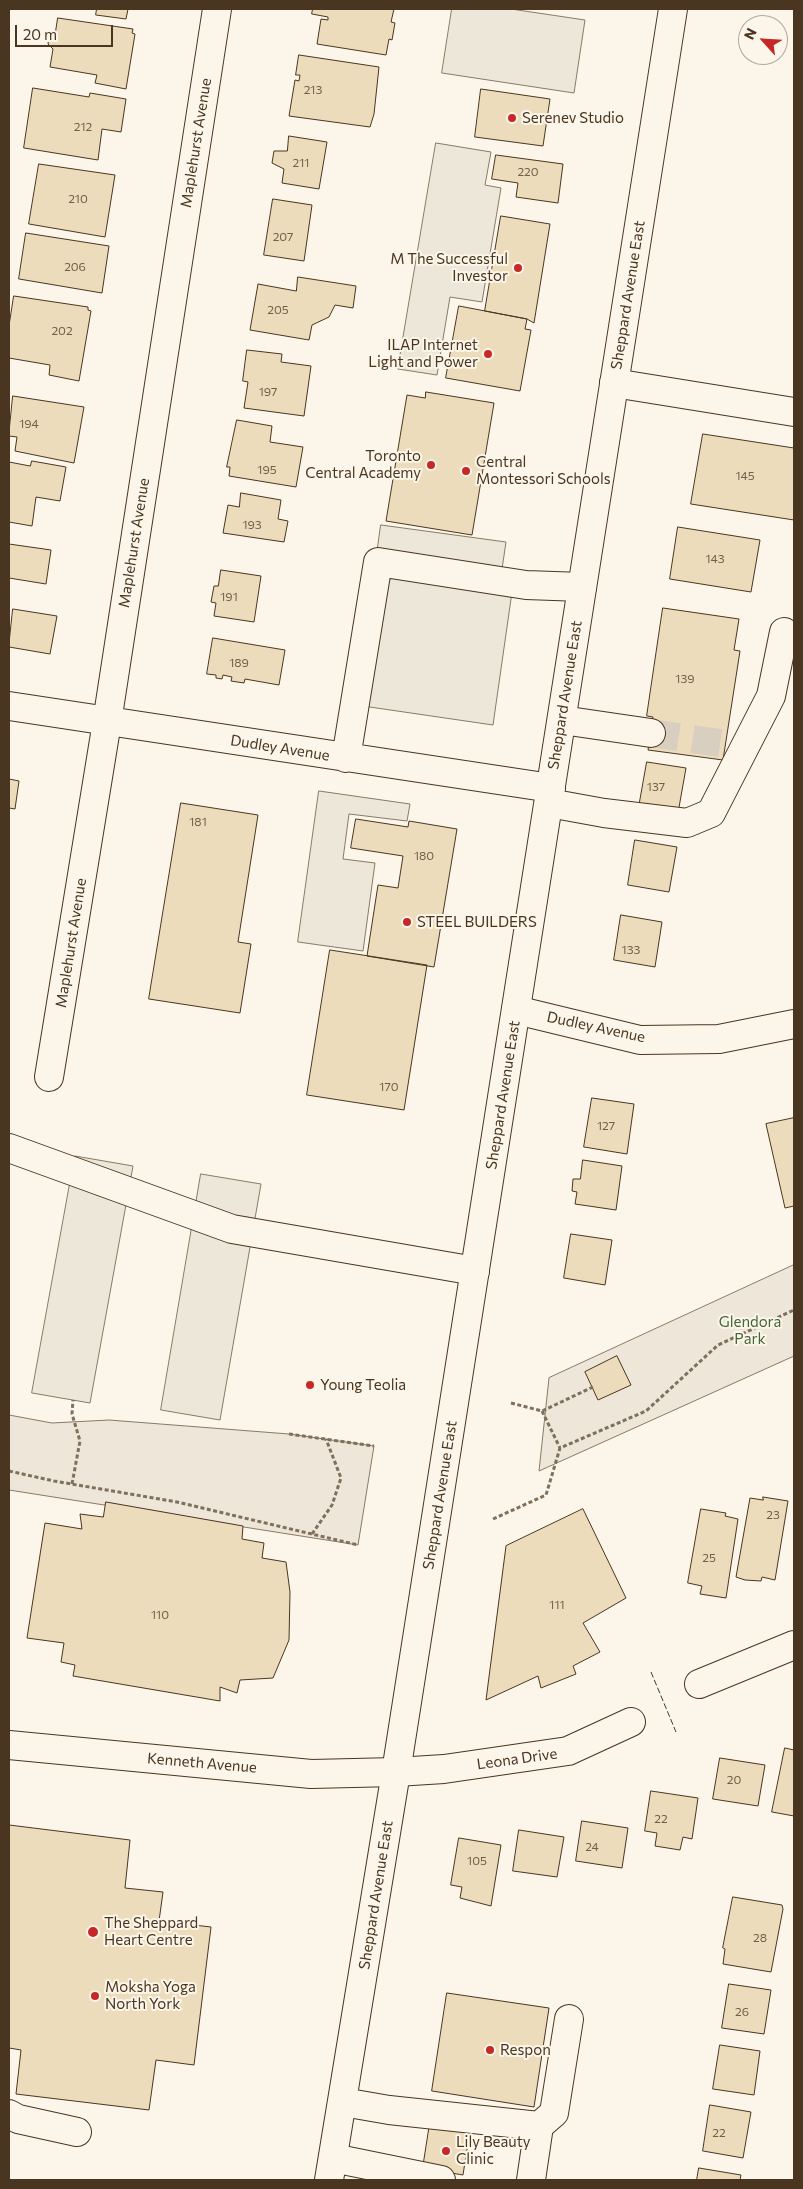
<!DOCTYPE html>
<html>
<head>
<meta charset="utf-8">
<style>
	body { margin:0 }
	#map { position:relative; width:803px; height:2189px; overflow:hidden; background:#fbf6e9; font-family:Commissioner,sans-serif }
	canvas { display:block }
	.frame { position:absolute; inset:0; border:10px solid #4a3520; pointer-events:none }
	.north { position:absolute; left:738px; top:15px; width:50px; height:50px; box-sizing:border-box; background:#fbf6e9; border:1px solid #b4a999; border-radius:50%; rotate:296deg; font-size:14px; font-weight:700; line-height:20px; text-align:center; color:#4a3520 }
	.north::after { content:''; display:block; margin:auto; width:18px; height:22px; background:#c62828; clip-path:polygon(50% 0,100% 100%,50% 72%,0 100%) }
	.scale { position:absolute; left:15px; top:25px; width:98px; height:22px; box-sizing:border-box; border:2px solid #4a3520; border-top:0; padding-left:6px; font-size:15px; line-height:18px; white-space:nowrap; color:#4a3520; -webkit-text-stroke:4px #fbf6e9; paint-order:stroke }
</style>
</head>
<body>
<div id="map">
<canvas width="803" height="2189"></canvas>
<div class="frame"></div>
<div class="north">N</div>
<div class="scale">20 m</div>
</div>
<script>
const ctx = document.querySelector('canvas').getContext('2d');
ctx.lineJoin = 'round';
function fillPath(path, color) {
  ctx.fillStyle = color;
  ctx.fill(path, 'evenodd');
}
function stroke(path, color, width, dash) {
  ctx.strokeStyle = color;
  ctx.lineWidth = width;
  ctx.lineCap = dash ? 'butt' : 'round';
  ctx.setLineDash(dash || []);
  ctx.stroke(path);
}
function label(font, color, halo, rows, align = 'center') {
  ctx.font = font + ' Commissioner,sans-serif';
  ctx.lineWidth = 4;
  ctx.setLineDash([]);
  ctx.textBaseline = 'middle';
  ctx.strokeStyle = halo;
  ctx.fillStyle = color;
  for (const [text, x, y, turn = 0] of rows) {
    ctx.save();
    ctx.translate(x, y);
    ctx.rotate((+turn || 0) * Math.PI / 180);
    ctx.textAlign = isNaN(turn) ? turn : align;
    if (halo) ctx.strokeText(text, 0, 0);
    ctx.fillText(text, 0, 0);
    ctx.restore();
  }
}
const green = new Path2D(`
	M794 1265V1356L539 1471 549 1378Z
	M9 1415 52 1423 109 1420 289 1434 374 1446 358 1545 9 1490Z`);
fillPath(green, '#ede6d9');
stroke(green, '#887966', 1);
const parking = new Path2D(`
	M452 9H511L585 20 574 93 442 73Z
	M436 143 491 152 485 185 501 188 482 302 450 297 437 375 398 369Z
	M381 525 506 542 502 569 515 571 493 725 356 705Z
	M319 791 410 804 407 821 349 814 343 859 375 863 363 951 298 942Z
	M75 1156 133 1166 90 1403 32 1393Z
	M201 1174 261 1184 220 1420 161 1410Z`);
fillPath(parking, '#ede7d9');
stroke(parking, '#887966', 1);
const building = new Path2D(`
	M97 9H128L126 19 96 15Z
	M313 9H394L391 22 395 23 392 40 389 39 386 55 317 44 321 19 328 20V17L312 14Z
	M58 18 133 29 132 33 135 34 126 89 95 83 97 75 50 67 53 49 48 44 49 36 55 33Z
	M299 55 379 67 374 114 370 127 289 116 295 80 299 81 300 75H296Z
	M33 88 89 97 90 93 126 99 121 132 102 129 98 160 24 148Z
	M481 89 550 99 543 146 475 137Z
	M289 136 327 142 319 189 282 183 284 169 272 163 274 151H287Z
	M496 155 563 164 558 203 516 197 518 183 492 179Z
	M39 164 115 175 105 237 29 224Z
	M273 199 312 205 304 261 264 255Z
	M501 216 550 224 534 323 527 319 485 311Z
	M26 233 109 246 102 293 19 279Z
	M298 277 356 286 353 308 335 305 329 317 312 325 309 340 250 330 258 284 296 291Z
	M14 296 88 307V310L91 311 79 381 49 375 50 365 9 358V326Z
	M459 306 527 319 525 329 531 330 520 391 446 378Z
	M247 350 282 354 281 362 311 366 304 416 244 408 248 382 243 381Z
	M426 392 494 403 472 535 386 521 407 395 425 398Z
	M13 396 84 407 74 463 15 451 17 437 9 436Z
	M237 420 272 426 270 442 303 447 296 487 229 476 230 467H227Z
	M703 434 794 448V520L691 504Z
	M32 461 66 467 60 501 36 497 32 526 9 522V462L30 466Z
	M241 493 281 500 278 519 288 521 284 542 223 533 228 505 239 507Z
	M678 527 760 540 751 592 670 579Z
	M9 544 51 550 46 584 9 578Z
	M221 570 261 576 254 622 214 616 216 603 211 602 214 586H218Z
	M663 608 739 619 734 650 740 651 723 760 648 750 653 717 647 716Z
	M13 609 57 616 50 654 9 647Z
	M213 638 285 650 279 685 245 679 244 683 231 681 232 677 223 675 222 679 216 678V675L207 674Z
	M647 762 686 768 678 813 639 807Z
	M9 779 19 781 15 809 9 808Z
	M181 803 258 815 238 942 251 944 240 1013 149 999Z
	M356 819 408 827 409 821 457 829 434 967 367 956 378 885 398 888 403 856 351 848Z
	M635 840 677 847 669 892 628 885Z
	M621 915 662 922 655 967 614 960Z
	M330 950 427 965 404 1110 307 1095Z
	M592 1098 634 1104 627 1154 584 1147Z
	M794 1118V1206L785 1208 766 1124Z
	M583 1160 622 1166 616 1210 575 1204 577 1192 572 1191 573 1179H580Z
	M571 1234 612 1240 605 1285 564 1278Z
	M617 1356 631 1385 598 1400 585 1372Z
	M763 1497 788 1501 775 1580 762 1577 761 1581 745 1580 736 1577 750 1498 763 1500Z
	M106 1502 243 1526 242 1539 264 1543 262 1558 286 1562 290 1592 289 1640 273 1678 240 1680 237 1693 220 1687V1701L73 1676 75 1665 61 1662 64 1643 27 1638 45 1523 82 1529 80 1514 103 1517Z
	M583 1509 626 1598 583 1623 600 1652 573 1666 576 1674 541 1688 538 1676 486 1700 506 1546Z
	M701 1509 726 1513 725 1516 738 1519 726 1598 700 1594 702 1586 688 1583Z
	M785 1748 794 1750V1816L772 1812Z
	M720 1758 765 1765 758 1806 713 1799Z
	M651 1791 698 1798 692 1839 683 1837 680 1850 655 1846 657 1833 645 1831Z
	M582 1821 628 1828 622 1868 576 1861Z
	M9 1825 130 1840 125 1888 163 1892 159 1921 211 1927 194 2065 156 2060 149 2110 16 2094 21 2050 9 2048Z
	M519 1830 564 1837 557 1877 513 1871Z
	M459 1838 501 1845 491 1906 460 1898 462 1887 451 1885Z
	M733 1897 782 1905 783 1909 771 1972 723 1964 725 1949 723 1948Z
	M729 1984 771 1990 764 2034 722 2028Z
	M447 1993 549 2008 534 2107 432 2091Z
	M720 2045 760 2051 754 2095 713 2089Z
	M710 2105 751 2112 743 2158 703 2151Z
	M430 2123 470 2130 463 2175 423 2168Z
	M699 2168 741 2175 740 2180H697Z`);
fillPath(building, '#ecdcbc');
stroke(building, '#4a3520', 1);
stroke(new Path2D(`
	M651 733 726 744`), '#d8cfc1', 28, [28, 14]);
const minor = new Path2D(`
	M614 383 794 412
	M9 706 551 788
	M562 720 651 733
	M346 758 378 562 526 585 582 587
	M549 803 604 813 687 823 711 813 771 696 784 632
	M516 1010 640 1040 719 1039 794 1024
	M49 1077 107 722 217 9
	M9 1148 232 1229 475 1271
	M699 1684 794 1645
	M9 1745 311 1774 396 1772 444 1769 568 1751 631 1722
	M343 2102 389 2110 539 2126 531 2180
	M9 2114 18 2119 77 2132
	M539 2126 554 2113 569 2019
	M333 2158 441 2180`);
const major = new Path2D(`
	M329 2180 396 1772 673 9`);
stroke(minor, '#4a3520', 30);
stroke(major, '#4a3520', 30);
stroke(new Path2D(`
	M511 1403 542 1411 593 1387
	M542 1411 560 1448
	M289 1434 374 1446
	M9 1471 54 1481 177 1502 358 1545
	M72 1484 80 1441 72 1414 73 1400
	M493 1519 546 1495 560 1448 646 1411 718 1345 794 1310
	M312 1534 332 1505 341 1478 326 1439`), '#7f6f5c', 3, [4, 2.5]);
stroke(minor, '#fbf6e9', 28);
stroke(major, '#fbf6e9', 28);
stroke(new Path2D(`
	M651 1672 676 1732`), '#4a3520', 1, [6, 2.5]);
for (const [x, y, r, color] of [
	[512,118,5,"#c62828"],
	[518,268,5,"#c62828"],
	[488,354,5,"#c62828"],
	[431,465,5,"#c62828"],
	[466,471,5,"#c62828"],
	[407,922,5,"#c62828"],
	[310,1385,5,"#c62828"],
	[93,1932,6,"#c62828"],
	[95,1996,5,"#c62828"],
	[490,2050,5,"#c62828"],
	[446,2151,5,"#c62828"]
]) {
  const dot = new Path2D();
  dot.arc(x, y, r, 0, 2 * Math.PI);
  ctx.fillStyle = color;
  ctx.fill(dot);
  stroke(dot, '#fbf6e9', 2);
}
label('12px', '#725f47', null, [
	["213",313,90],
	["212",83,127],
	["211",301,163],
	["220",528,172],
	["210",78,199],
	["207",283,237],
	["206",75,267],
	["205",278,310],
	["202",62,331],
	["197",268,392],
	["194",29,424],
	["195",267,470],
	["145",745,476],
	["193",252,525],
	["143",715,559],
	["191",229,597],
	["189",239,663],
	["139",685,679],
	["137",656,787],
	["181",198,822],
	["180",424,856],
	["133",631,950],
	["170",389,1087],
	["127",606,1126],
	["23",773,1515],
	["25",709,1558],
	["111",557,1605],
	["110",160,1615],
	["20",734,1780],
	["22",661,1819],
	["24",592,1847],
	["105",477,1861],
	["28",760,1938],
	["26",742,2012],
	["22",719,2133]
]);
label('15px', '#4a3520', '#fbf6e9', [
	["Serenev Studio",522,118],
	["M The Successful",508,259,"right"],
	["Investor",508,276,"right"],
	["ILAP Internet",478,345,"right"],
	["Light and Power",478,362,"right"],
	["Toronto",421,456,"right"],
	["Central Academy",421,473,"right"],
	["Central",476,462],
	["Montessori Schools",476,479],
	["STEEL BUILDERS",417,922],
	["Young Teolia",320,1385],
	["The Sheppard",104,1923],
	["Heart Centre",104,1940],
	["Moksha Yoga",105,1987],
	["North York",105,2004],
	["Respon",500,2050],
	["Lily Beauty",456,2142],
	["Clinic",456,2159]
], 'left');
label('15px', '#4a3520', '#fbf6e9', [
	["Maplehurst Avenue",196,143,-81],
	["Sheppard Avenue East",628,295,-81],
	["Maplehurst Avenue",134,543,-81],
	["Sheppard Avenue East",565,695,-81],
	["Dudley Avenue",280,748,9],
	["Maplehurst Avenue",71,943,-81],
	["Dudley Avenue",596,1027,12],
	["Sheppard Avenue East",503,1095,-81],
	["Sheppard Avenue East",440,1495,-81],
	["Leona Drive",517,1759,-8],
	["Kenneth Avenue",202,1763,5],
	["Sheppard Avenue East",376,1895,-81]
]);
label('15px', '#436837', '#fbf6e9', [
	["Glendora",750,1322],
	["Park",750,1339]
]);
</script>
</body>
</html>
